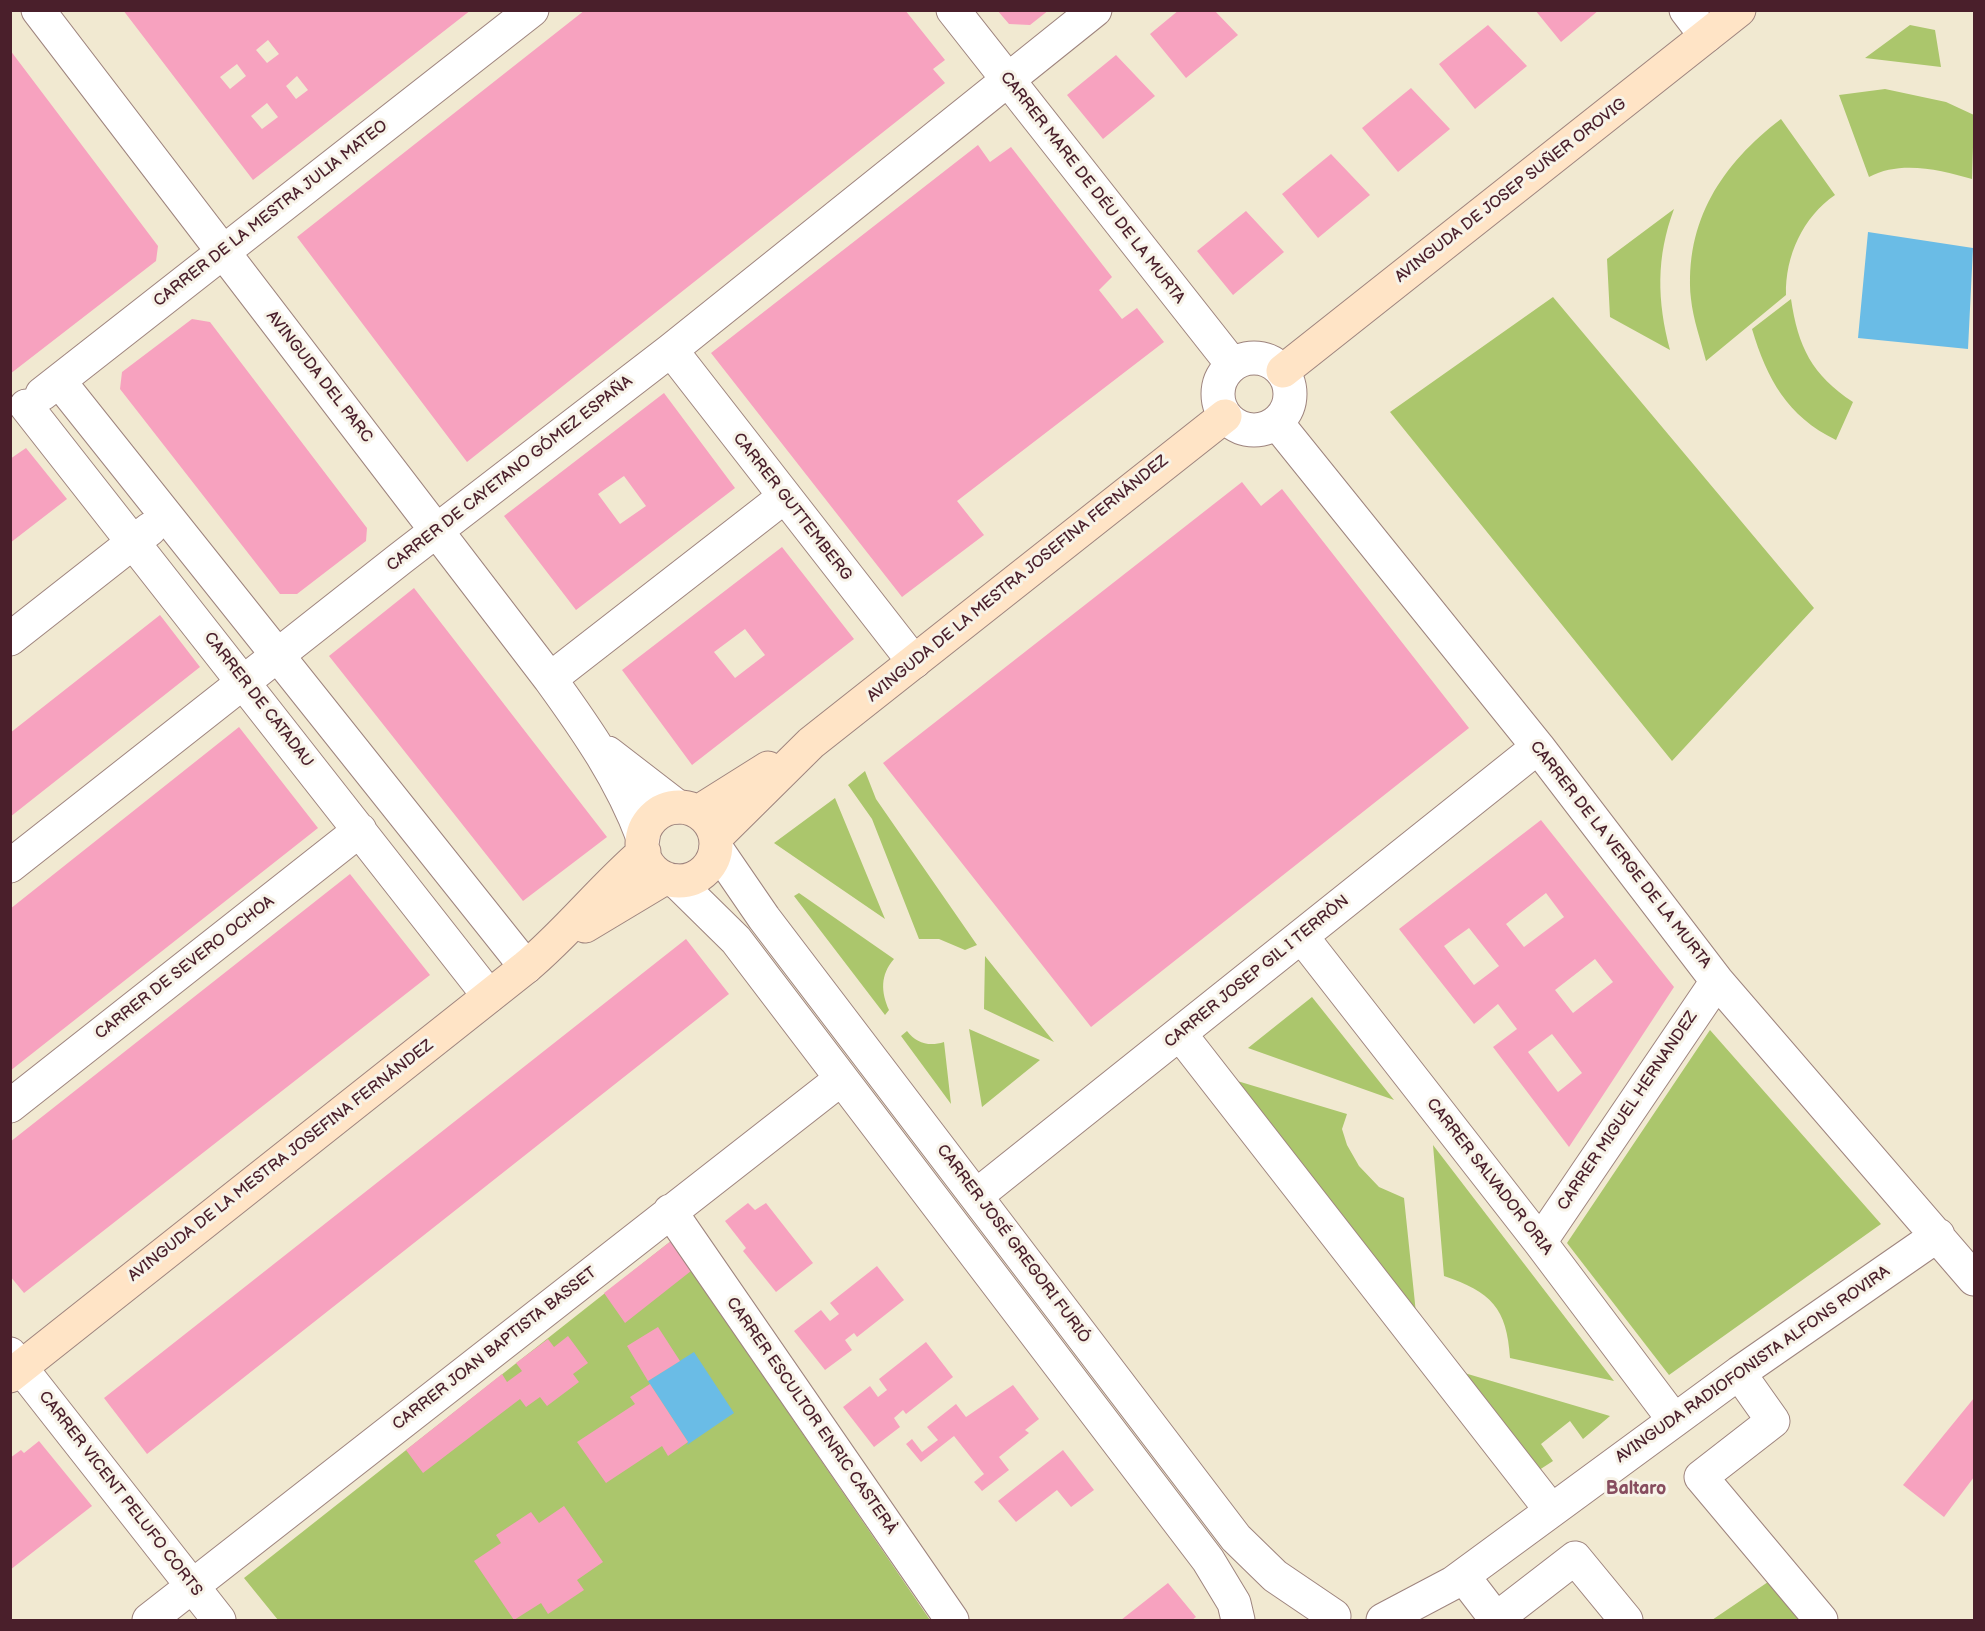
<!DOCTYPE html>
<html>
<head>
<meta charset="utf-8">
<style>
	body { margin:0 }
	#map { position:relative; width:1985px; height:1631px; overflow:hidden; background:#f1e9d1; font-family:"Balsamiq Sans",sans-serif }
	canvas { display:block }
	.frame { position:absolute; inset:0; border:12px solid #4a1f2b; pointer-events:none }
</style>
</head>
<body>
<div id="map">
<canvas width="1985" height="1631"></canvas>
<div class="frame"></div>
</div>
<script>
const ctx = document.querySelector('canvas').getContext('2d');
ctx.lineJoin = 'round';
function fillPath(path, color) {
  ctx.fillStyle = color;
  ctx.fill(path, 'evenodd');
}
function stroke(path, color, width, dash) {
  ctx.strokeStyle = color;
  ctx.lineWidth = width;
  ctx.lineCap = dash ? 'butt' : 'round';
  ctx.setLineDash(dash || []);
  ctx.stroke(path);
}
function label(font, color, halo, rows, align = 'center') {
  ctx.font = font + ' "Balsamiq Sans",sans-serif';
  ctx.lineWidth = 6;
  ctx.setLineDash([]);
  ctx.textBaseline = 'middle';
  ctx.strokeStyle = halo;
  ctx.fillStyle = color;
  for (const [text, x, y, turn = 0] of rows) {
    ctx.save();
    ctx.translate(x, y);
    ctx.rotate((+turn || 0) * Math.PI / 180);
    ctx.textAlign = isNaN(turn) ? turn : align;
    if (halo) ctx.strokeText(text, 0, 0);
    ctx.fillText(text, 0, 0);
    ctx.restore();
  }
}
fillPath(new Path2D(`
	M1910 25 1935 30 1941 67 1865 58Z
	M1885 89 1946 102 1974 115 1972 179C1940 170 1901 160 1869 177L1839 95Z
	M1781 119 1835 195C1803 217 1785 256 1786 295L1706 361C1701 341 1693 319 1691 299 1684 221 1722 164 1781 119Z
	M1674 209C1656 257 1657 301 1670 350L1610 317 1607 259Z
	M1553 297 1814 608 1672 761 1390 412Z
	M1791 299C1798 347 1812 375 1853 402L1836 440C1787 416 1767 379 1752 329Z
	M865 771 876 799 977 945 965 950 939 939H919L872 819 848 785Z
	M835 798 885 919 774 843Z
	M799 893 894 959C880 975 881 992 889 1010L885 1015 794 896Z
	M985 956 1054 1042 984 1009Z
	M1312 997 1394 1100 1248 1048Z
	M969 1029 1040 1060 982 1107Z
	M1710 1030 1881 1224 1669 1375 1567 1243Z
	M907 1031C916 1043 929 1047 944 1042L951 1104 901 1036Z
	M1234 1080 1347 1114 1342 1129 1347 1145 1359 1166 1379 1187 1404 1198 1416 1313Z
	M1433 1145 1614 1381 1510 1358C1507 1308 1491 1292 1444 1276Z
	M671 1241 930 1620H278L244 1578Z
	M1461 1372 1610 1416 1583 1439 1570 1421 1541 1444 1553 1461 1533 1474Z
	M1768 1582 1799 1620H1712Z`), '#abc66c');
fillPath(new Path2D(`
	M1868 232 1973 248 1968 349 1858 338Z
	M694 1352 734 1413 687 1445 688 1442 648 1381Z`), '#6abce6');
fillPath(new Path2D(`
	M123 10H471L253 180ZM268 40 279 54 267 63 256 50ZM237 64 246 76 230 89 220 77ZM297 76 308 90 296 99 286 86ZM267 103 278 117 262 129 251 116Z
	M585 10H905L945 60 933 69 945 83 467 462 297 237Z
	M997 10H1049L1030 25 1009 24Z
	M1179 10H1214L1238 35 1186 78 1150 34Z
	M1535 10H1599L1561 42Z
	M1488 25 1527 66 1475 109 1439 64Z
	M10 50 158 246 156 261 10 374Z
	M1116 55 1155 96 1103 139 1067 95Z
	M1411 88 1450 129 1398 172 1362 128Z
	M978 145 990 162 1011 147 1112 277 1099 290 1122 319 1137 308 1164 342 957 501 984 535 902 597 711 353Z
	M1331 154 1370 195 1318 238 1282 194Z
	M1246 211 1284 252 1233 295 1197 251Z
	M192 319 210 322 367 528 366 541 297 594H280L120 389 122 372Z
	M664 393 735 488 576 610 504 516ZM624 476 646 506 620 524 598 494Z
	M26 448 67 499 10 543V459Z
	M1242 482 1261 506 1282 489 1469 728 1091 1027 883 763Z
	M782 547 854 639 692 765 622 670ZM745 629 765 655 735 678 714 652Z
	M414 588 607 837 523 901 329 656Z
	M160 615 200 667 10 817V733Z
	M239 727 318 828 10 1071V909Z
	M1541 820 1674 987 1569 1147 1493 1047 1517 1029 1498 1004 1474 1024 1399 929ZM1546 893 1564 917 1524 947 1506 924ZM1469 928 1499 966 1474 985 1444 946ZM1595 959 1613 982 1573 1013 1555 990ZM1552 1034 1582 1073 1558 1092 1528 1052Z
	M350 874 430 975 24 1293 10 1276V1142Z
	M686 939 729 994 147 1454 104 1398Z
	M748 1203 755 1210 766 1203 813 1263 776 1292 743 1251 746 1248 725 1221Z
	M671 1241 691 1271 625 1323 604 1293Z
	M877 1266 904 1300 857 1337 854 1333 845 1340 852 1350 825 1370 794 1331 821 1310 830 1321 839 1314 830 1303Z
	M658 1327 680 1361 648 1381 627 1346Z
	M568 1336 588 1363 573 1374 579 1382 547 1406 540 1397 526 1407 520 1399 423 1473 406 1450 502 1374 507 1382 522 1371 516 1363 548 1339 554 1347Z
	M926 1342 953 1377 906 1414 903 1410 894 1418 900 1427 874 1447 843 1407 870 1386 878 1397 887 1390 879 1379Z
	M650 1384 688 1442 668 1456 662 1446 606 1483 577 1442 635 1404 630 1397Z
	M1013 1385 1039 1419 1025 1430 1029 1433 999 1457 1009 1470 982 1491 974 1482 984 1474 954 1436 921 1462 906 1444 912 1439 922 1452 938 1440 927 1427 956 1404 966 1417Z
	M1974 1398V1477L1944 1517 1903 1485Z
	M39 1441 92 1506 10 1570V1458L21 1450 24 1453Z
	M1063 1450 1094 1490 1071 1507 1057 1490 1016 1522 998 1501Z
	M564 1506 603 1562 577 1580 584 1590 548 1614 541 1603 514 1620 474 1561 501 1543 496 1535 531 1512 539 1523Z
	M1168 1583 1196 1617 1192 1620H1121Z`), '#f7a2bf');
const street = new Path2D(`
	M38 10 550 679C587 730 621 779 643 838
	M953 10 1232 364
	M1686 10 1706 36
	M671 350 914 662
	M1218 394a36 36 0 1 1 72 0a36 36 0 1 1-72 0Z
	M59 381 526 967
	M42 394 532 10
	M26 406 489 996
	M1277 423 1538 747 1717 981 1974 1279
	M10 639 150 529
	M550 679 784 497
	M608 753 678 807
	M716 848 764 918 1236 1538 1275 1576 1334 1616
	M10 866 401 558 671 350 1095 10
	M676 881 736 940 1208 1560 1234 1603 1238 1620
	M1302 937 1540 1242 1674 1420
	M1180 1034 1551 1510
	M10 1106 360 830
	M976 1196 1538 747
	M670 1211 952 1620
	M1540 1242 1717 981
	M10 1354 219 1620
	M1739 1373 1773 1421 1701 1477 1821 1620
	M1463 1576 1496 1619 1575 1558 1626 1620
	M149 1620 841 1079
	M1383 1620 1453 1583 1739 1373 1938 1235`);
const secondary = new Path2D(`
	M1283 371 1739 10
	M642 844a37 37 0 1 1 74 0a37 37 0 1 1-74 0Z
	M698 812 768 768
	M716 837 811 743 1225 416
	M585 926 665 878
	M10 1376 526 967C568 932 602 888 644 852`);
stroke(street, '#9e847e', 35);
stroke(secondary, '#9e847e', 35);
stroke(street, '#fff', 33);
stroke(secondary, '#ffe4c6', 33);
label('16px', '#4a1f2b', '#f7f3e8', [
	["CARRER MARE DE DÉU DE LA MURTA",1092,188,52],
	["AVINGUDA DE JOSEP SUÑER OROVIG",1511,191,-38],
	["CARRER DE LA MESTRA JULIA MATEO",271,214,-38],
	["AVINGUDA DEL PARC",319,377,52],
	["CARRER DE CAYETANO GÓMEZ ESPAÑA",510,474,-38],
	["CARRER GUTTEMBERG",792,507,52],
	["AVINGUDA DE LA MESTRA JOSEFINA FERNÁNDEZ",1018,579,-39],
	["CARRER DE CATADAU",258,700,52],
	["CARRER DE LA VERGE DE LA MURTA",1620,855,52],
	["CARRER DE SEVERO OCHOA",185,968,-38],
	["CARRER JOSEP GIL I TERRÒN",1257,972,-39],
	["CARRER MIGUEL HERNANDEZ",1628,1111,-56],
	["AVINGUDA DE LA MESTRA JOSEFINA FERNÁNDEZ",281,1161,-38],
	["CARRER SALVADOR ORIA",1489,1177,52],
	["CARRER JOSÉ GREGORI FURIÓ",1013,1244,53],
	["CARRER JOAN BAPTISTA BASSET",495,1349,-38],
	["AVINGUDA RADIOFONISTA ALFONS ROVIRA",1753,1365,-35],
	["CARRER ESCULTOR ENRIC CASTERÀ",811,1416,55],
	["CARRER VICENT PELUFO CORTS",120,1494,52]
]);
label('bold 18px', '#874d5f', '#f7f3e8', [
	["Baltaro",1636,1489]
]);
</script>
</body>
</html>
